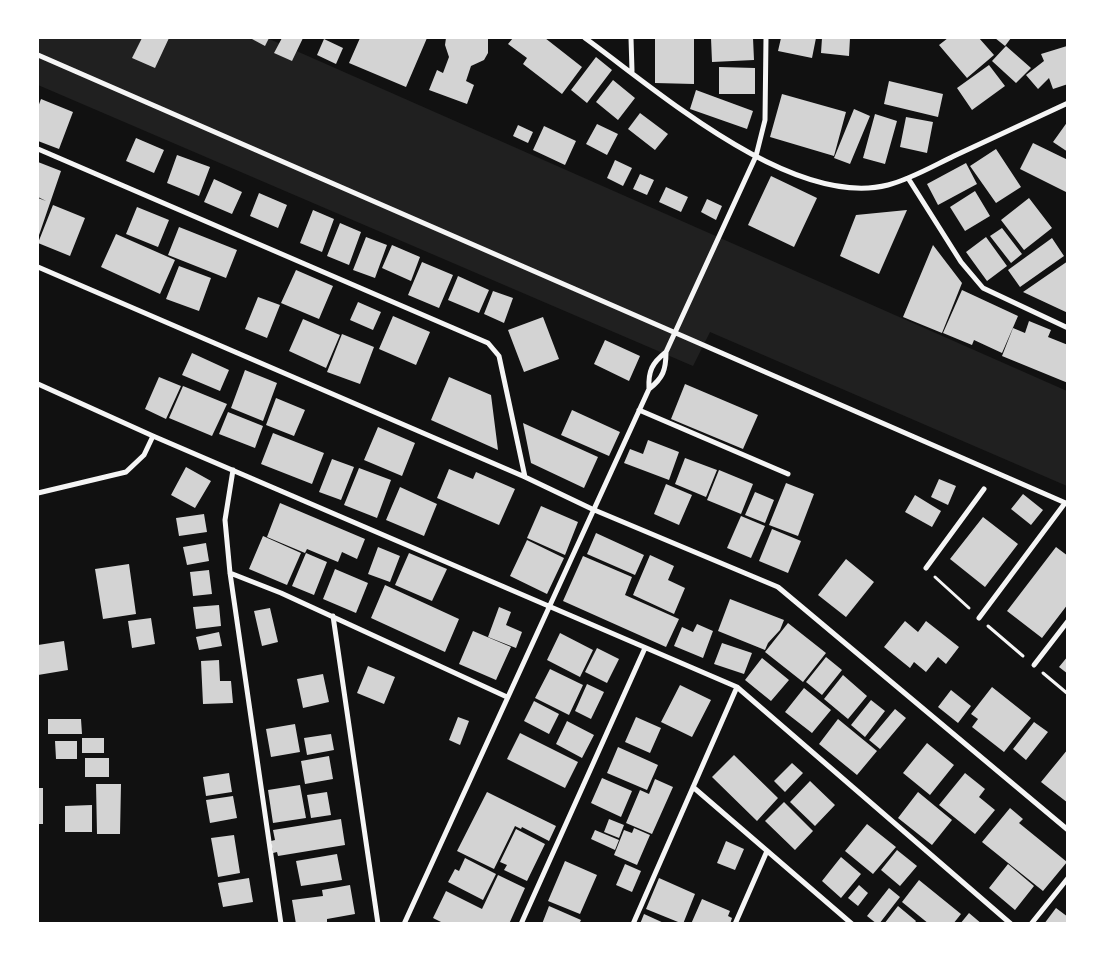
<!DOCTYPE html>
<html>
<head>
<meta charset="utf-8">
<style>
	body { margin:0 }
	#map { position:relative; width:1105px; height:961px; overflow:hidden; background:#111; font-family:Arial,sans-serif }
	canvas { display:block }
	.frame { position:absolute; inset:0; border:39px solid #fff; pointer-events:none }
</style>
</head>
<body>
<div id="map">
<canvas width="1105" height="961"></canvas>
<div class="frame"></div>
</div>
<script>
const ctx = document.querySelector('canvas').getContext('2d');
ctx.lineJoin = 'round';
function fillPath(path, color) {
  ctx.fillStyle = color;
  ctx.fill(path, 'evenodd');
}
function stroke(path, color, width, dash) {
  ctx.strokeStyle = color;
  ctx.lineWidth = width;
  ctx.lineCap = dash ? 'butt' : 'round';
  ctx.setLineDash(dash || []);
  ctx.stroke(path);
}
fillPath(new Path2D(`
	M38 38H267L1067 391V486L710 332 693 366 38 85Z`), '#202020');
fillPath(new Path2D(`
	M142 38H169L155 68 132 58Z
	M253 38H269L265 46 252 39Z
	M282 38H303L292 61 274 53Z
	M360 38H427L406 87 349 63Z
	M446 38H488V53L484 60 471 66 466 81 474 85 467 104 429 90 437 70 443 73 449 57 445 45Z
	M513 38H545L582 67 562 94 523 64 527 58 508 44Z
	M655 38H694V84L655 83Z
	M711 38H753L754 60 712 62Z
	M781 38H816L812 58 778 51Z
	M822 38H850L849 56 821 53Z
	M948 38H979L994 55 967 78 939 45Z
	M995 38H1011L1005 46Z
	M324 39 343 48 336 64 317 55Z
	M1006 46 1031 68 1016 83 992 61Z
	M1067 46 1068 84 1053 89 1049 78 1038 89 1026 75 1044 61 1041 54Z
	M596 57 612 70 587 103 571 90Z
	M989 65 1005 86 972 110 957 88Z
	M719 67 755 68V94H719Z
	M613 80 635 98 618 120 596 102Z
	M889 81 943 94 938 117 884 104Z
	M696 90 753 111 747 129 690 109Z
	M782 94 846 112 834 156 770 137Z
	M41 99 73 112 59 149 38 141V107Z
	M854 109 870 116 850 164 834 158Z
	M640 113 668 134 655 150 628 129Z
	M875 114 897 121 885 164 863 158Z
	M906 117 933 122 927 153 900 147Z
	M1068 121V152L1053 142Z
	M597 124 618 134 607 155 586 144Z
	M518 125 533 132 528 143 513 136Z
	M544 126 576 141 565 165 533 150Z
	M136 138 164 150 154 173 126 161Z
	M1033 143 1068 160V193L1020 169Z
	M996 149 1021 187 996 203 970 166Z
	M177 155 210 167 199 196 167 183Z
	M615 160 632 168 623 186 607 178Z
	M38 162 61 171 38 238V198L46 201 38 197Z
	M966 163 977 184 938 205 927 184Z
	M640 174 654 180 647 195 633 189Z
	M771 176 817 198 794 247 748 225Z
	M214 179 242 192 232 214 204 202Z
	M666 187 688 197 681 212 659 202Z
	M975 191 990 216 965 231 950 207Z
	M259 193 287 205 278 228 250 216Z
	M1029 198 1052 228 1024 250 1001 220Z
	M707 199 722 206 716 220 701 212Z
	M53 205 85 218 70 256 38 243Z
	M137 207 169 220 158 247 126 234Z
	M313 210 334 219 322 252 300 243Z
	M907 210 879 274 840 256 856 215Z
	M340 223 361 232 349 265 327 256Z
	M179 227 237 250 226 278 168 255Z
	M1002 228 1022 254 1011 263 990 236Z
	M116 234 175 260 160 294 101 267Z
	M366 237 387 245 375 278 353 270Z
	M986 237 1007 266 987 281 966 252Z
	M1052 238 1064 256 1020 287 1008 270Z
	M392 245 420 257 411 281 382 268Z
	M933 245 962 283 942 333 903 317Z
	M1068 261V313L1023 292Z
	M422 262 453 275 439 308 408 295Z
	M179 266 211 278 199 311 166 299Z
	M296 270 333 286 319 319 281 303Z
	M458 276 489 290 479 313 448 300Z
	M962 290 1018 316 1002 353 974 340 972 345 943 333Z
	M493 291 513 298 504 323 484 314Z
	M258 297 280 305 267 338 245 329Z
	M358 302 381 312 373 330 350 320Z
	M393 316 430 332 416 365 379 349Z
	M543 317 559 359 524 372 508 330Z
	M303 319 340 335 326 368 289 351Z
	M1029 321 1051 330 1048 337 1068 345V383L1002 356 1013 328 1025 333Z
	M342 334 374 347 360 384 327 372Z
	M605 340 640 356 629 381 594 364Z
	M192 353 229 370 220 391 182 375Z
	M245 370 277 383 263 421 231 408Z
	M159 377 181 386 166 419 145 409Z
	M449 377 491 395 498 450 431 420Z
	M685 384 758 415 743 449 671 419Z
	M183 386 227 404 212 436 169 418Z
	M276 398 305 410 294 436 266 425Z
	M572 410 620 432 609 456 561 435Z
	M228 412 263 426 255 448 219 434Z
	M523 423 598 457 584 488 531 463Z
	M378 427 415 443 402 476 364 460Z
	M273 433 324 453 312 484 261 464Z
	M648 440 679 452 669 480 624 463 630 449 643 454Z
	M685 458 717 470 706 497 675 484Z
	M332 459 354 467 341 500 319 492Z
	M186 467 211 481 195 508 171 495Z
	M359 468 391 480 377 518 344 505Z
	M449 469 473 479 476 472 515 489 499 525 437 498Z
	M719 470 753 484 741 514 707 500Z
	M939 479 956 486 948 505 931 497Z
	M786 483 814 494 798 536 769 525Z
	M666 484 692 495 679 525 654 514Z
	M400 487 437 504 424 536 386 520Z
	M755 492 774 500 765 523 745 515Z
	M1023 494 1043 510 1031 525 1011 509Z
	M915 495 941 511 932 527 905 512Z
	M280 503 365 539 357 559 342 552 338 562 307 549 305 553 267 537Z
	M541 506 578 522 565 555 527 538Z
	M204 514 207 532 179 536 176 518Z
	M741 516 765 526 751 558 727 548Z
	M983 517 1018 544 985 587 950 559Z
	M772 529 801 541 788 573 759 561Z
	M596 533 644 555 635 575 587 554Z
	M263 536 301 553 287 585 249 569Z
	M527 540 564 558 547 594 510 576Z
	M206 543 209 561 187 565 183 547Z
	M378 547 400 556 390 582 368 574Z
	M1056 547 1068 556V604L1042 638 1007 611Z
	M306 553 327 562 314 595 292 586Z
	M409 553 447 569 432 601 395 585Z
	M650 555 674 566 668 580 685 588 674 614 633 595Z
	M583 556 632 577 625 595 679 619 666 647 563 601Z
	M846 559 874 582 846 617 818 595Z
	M129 564 136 614 103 619 95 569Z
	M335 569 368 583 356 613 323 599Z
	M209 570 212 594 193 596 190 572Z
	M385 585 459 619 445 652 371 618Z
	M730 599 784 620 780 630 768 643 765 650 718 631Z
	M219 605 221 626 196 629 193 607Z
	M499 607 511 612 506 625 522 632 516 648 488 637Z
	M270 608 278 642 262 646 254 611Z
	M151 618 155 644 132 648 128 621Z
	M905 621 918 632 926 621 959 647 946 664 938 657 926 672 914 662 910 668 884 647Z
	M788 623 826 653 803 682 765 652Z
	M697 624 713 631 703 658 674 646 682 627 693 632Z
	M473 631 511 647 496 680 459 664Z
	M219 632 222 646 199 650 196 637Z
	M560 633 593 650 580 677 547 660Z
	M64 641 68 670 38 675V645Z
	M722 643 752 653 744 674 714 664Z
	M597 648 619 659 607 683 585 672Z
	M1068 656V674L1059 667Z
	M826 657 842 670 822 695 806 682Z
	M762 658 789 680 771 701 745 680Z
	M219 660 220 681H231L233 703 203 704 201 661Z
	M368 666 395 677 384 704 357 693Z
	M550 669 583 685 569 715 535 698Z
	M323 674 329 702 303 708 297 679Z
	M843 675 867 696 848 719 824 699Z
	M587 684 604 692 591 719 575 711Z
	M680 685 711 700 692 737 661 722Z
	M992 687 1031 718 1004 752 972 727 978 719 971 714Z
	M804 688 831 710 812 733 785 712Z
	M951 690 971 706 958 723 938 707Z
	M871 700 885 711 865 737 851 725Z
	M534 701 559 714 549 734 524 721Z
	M895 709 906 718 880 749 869 740Z
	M458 717 469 721 460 745 449 740Z
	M636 717 661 728 650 753 625 742Z
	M48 719H81L82 734H48Z
	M838 719 877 751 857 775 819 744Z
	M567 721 594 735 582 758 556 744Z
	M1034 722 1048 732 1026 760 1013 749Z
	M295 724 300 752 271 757 266 729Z
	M520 733 578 762 565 788 507 759Z
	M331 734 334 750 307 755 304 738Z
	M82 738H104V753H82Z
	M55 741H77V759H56Z
	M927 743 954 765 930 795 903 773Z
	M618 747 658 765 647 790 607 773Z
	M1068 749V803L1041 782Z
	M734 755 778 798 757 821 712 777Z
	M329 756 333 779 305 784 301 761Z
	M85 758H109V777H85Z
	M792 763 803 773 785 792 774 781Z
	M229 773 232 792 206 796 203 777Z
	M965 773 985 789 979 797 995 810 975 834 939 805Z
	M602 778 632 791 621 817 591 803Z
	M655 779 673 787 652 834 626 823 640 790 649 794Z
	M810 781 835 805 815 826 790 802Z
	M96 784H121L120 834H97Z
	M300 785 306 818 273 823 268 790Z
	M38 788H43V824H38Z
	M327 792 331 815 311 818 307 795Z
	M487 792 556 826 549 841 522 827 521 829 515 826 494 869 457 851Z
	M918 792 952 820 932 845 898 818Z
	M233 796 237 818 210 823 206 800Z
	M784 802 813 831 795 850 765 821Z
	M92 805V832H65V806Z
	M1010 808 1023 819 1019 823 1067 862 1043 891 982 842Z
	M341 819 345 845 278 856 277 852 273 853 271 841 275 840 273 830Z
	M609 819 624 825 619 838 604 832Z
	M867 824 896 847 873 874 845 851Z
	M634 828 650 835 637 865 614 855 624 830 632 833Z
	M516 829 545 844 527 881 504 870 507 865 500 862Z
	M595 830 619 840 615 850 591 839Z
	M234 835 240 873 218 877 211 838Z
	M726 841 744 849 735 870 717 863Z
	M897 850 917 866 900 886 881 870Z
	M337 854 342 880 301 886 296 861Z
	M841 857 861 874 841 898 822 881Z
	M465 858 496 874 483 900 448 882 455 869 459 871Z
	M565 861 597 875 580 914 548 901Z
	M625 864 641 871 632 892 616 885Z
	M1008 864 1034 886 1015 910 989 888Z
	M498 875 525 888 509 924H445L433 918 446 891 482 909Z
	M249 878 253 902 223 907 218 883Z
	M659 878 695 894 683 924 646 909Z
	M919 880 961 914 953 924H929L902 902Z
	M350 885 355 914 327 919V924H296L292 900 323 896 322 890Z
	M859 885 868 893 858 906 848 898Z
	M889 888 900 897 879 924H877L867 916Z
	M702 899 730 911 728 916 732 918 730 924H691Z
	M549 906 581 920 579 924H542Z
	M898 906 916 921 914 924H884Z
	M1056 908 1068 917V924H1044Z
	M969 913 982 924H960Z
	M644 914 666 924H640Z`), '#d3d3d3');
stroke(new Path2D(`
	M935 577 969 608
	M988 626 1023 656
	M1043 673 1068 694`), '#f5f5f5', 3);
stroke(new Path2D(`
	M585 38C658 91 792 209 888 185 911 179 933 166 954 156 992 138 1030 121 1068 103
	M631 38 632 71
	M38 55 1068 504
	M38 149 488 343 499 356 525 477
	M908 178 961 262 983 288 1068 328
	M38 267 525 477 592 509 778 587 1068 830
	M38 384 153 436 737 687 1011 924
	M649 389C663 378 666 370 666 352L756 156 765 120 766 38
	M639 410 788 474
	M233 470 225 520 230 573 281 924
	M38 493 126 472 144 455 153 436
	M926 568 984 489
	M230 573 281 593 507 697
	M333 616 378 924
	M979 618 1065 503
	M1034 665 1068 621
	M693 787 852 924
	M404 924 649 389C648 371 652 363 666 352
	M521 924 645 648
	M633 924 737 687
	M735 924 767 851
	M1031 924 1068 878`), '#f5f5f5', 5);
</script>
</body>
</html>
